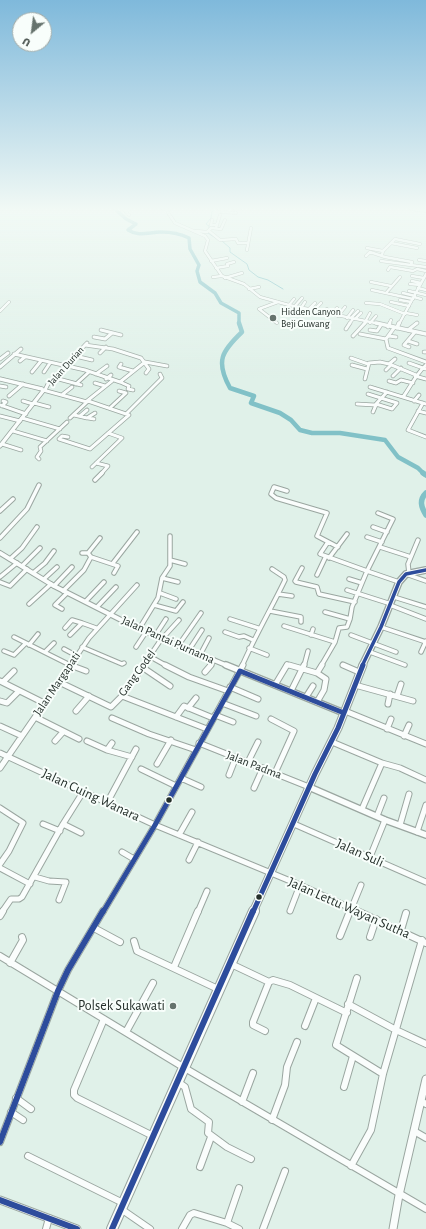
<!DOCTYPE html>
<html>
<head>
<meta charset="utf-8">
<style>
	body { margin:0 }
	#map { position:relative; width:426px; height:1229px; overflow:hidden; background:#e0f1e9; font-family:"Alegreya Sans",sans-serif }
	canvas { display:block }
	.north { position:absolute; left:12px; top:12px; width:40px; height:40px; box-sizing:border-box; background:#f8fefb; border:1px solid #a3aba7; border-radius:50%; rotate:209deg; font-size:11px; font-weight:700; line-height:16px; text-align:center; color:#242f2a }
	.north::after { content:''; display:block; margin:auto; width:14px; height:18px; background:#66736d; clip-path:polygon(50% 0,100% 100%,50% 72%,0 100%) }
</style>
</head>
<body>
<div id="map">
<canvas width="426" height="1229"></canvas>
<div class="north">U</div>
</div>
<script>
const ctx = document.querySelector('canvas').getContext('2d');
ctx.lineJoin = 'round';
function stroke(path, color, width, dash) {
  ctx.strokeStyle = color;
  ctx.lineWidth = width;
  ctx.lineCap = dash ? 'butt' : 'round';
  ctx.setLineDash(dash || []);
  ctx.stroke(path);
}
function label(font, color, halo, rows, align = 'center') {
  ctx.font = font + ' "Alegreya Sans",sans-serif';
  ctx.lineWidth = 4;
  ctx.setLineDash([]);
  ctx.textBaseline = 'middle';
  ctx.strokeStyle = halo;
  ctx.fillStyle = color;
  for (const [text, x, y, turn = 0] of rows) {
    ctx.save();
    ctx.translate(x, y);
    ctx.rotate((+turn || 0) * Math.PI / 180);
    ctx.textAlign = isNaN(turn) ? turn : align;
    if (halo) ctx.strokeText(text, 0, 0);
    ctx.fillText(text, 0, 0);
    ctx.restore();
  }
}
stroke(new Path2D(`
	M209 229V226L206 224 211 218 212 211 221 208
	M208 233 217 239
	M222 241 230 248V252L247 264 249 270 258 277 268 280 283 289`), '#81c1c7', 1);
stroke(new Path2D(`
	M114 208 126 219 136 224 128 230C139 237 149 232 161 232 171 232 181 234 189 238L190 249 199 265 197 271 200 282 215 293 221 303 239 313V324`), '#81c1c7', 3.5);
stroke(new Path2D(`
	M239 323 242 332C222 351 215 361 230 388L254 396 251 403 280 413 291 420 300 430 312 433H340L385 440 398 457 418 468 424 474`), '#81c1c7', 4.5);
stroke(new Path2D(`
	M423 473 426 475
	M426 493C419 500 421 507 426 515`), '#81c1c7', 5.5);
const minorFar4 = new Path2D(`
	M161 208H165
	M222 208V212L236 213
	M233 208H241
	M411 209 426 211
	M129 215 125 211 132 208
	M212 220 211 225H216
	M216 228 220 215
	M196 231 207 232 211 228 221 229 225 220
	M209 231 220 240 236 239 238 243H248
	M391 243 417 248
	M367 248 383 251
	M247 250 251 228
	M382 255 383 251 395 239 420 244
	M366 256 370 252 385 257 412 262 411 265
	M419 260 426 261
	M211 261 227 258
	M381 261 426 267
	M216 268 228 266 227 264 234 262
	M388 270 390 267 413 271 417 269 426 271
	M412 276 424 278
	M213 277 222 276
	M225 278 242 273
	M412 281 421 283
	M371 282 391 286
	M410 284 420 285
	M418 288 426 290
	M249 289 259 287
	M372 290 413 299
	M409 291 426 295
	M386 293 400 277
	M403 293 415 296
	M414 297 421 299
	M400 300 411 302
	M391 302 409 306
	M366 303 380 304 405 314
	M289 305 294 299
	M295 306 302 298
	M301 308 305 302
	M309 309 315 303
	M314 310 321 303
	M0 311 9 302
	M323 312 327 309
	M406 313 417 315
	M331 314 337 308
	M338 316 345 307
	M347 318 353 310
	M351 318 358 311
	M355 319 361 313
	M365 322 370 313
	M277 323 259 309 278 302
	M370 323 376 316
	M349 324 353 319
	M364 324 366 322
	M389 324 391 320
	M415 324 417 323`);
const minorFar3 = new Path2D(`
	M388 327 390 323
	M394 328 386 339 388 348 426 362
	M346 329 350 323
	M101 330 121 335
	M370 330 377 331 381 325
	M408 330 417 323
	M360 334 386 339
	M353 336 365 323
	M389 336 396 337
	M94 337 105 339 112 333
	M408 341 417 344
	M85 345 113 349 141 358 149 369 146 373
	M409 347 404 345 415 332
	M424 352H426
	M100 353 106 347
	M14 354 85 370 120 382
	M75 356 92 360
	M351 358 368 364
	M0 359 8 353
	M20 361 25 357
	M409 363 426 369
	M121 364 119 367 133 371
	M389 364 395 359
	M352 365 367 369
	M0 367 21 349
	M386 370 391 365
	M32 372 41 361
	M44 372 50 363
	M96 374 107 366
	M393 376 401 368
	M415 376 426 379
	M55 378 81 385
	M106 379 111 375
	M365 379 369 363 380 362 389 364 416 375
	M389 381 396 383 401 380 413 383
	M95 383 105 386
	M76 384 89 372
	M0 386 6 387
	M370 387 426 404
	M43 390 87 402 70 418
	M45 390 48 384 87 343
	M133 390 128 389 129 386 120 382 145 362 167 366
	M63 394 72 387
	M368 394 397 403 392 409 376 404
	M9 396 23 384
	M403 397C411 386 416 374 426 365
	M23 401 33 404
	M87 401 112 381
	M414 401 419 395
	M34 403 49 407
	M423 403 408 430 426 437
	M357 404 375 405 387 392
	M0 405 26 414
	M2 406 6 402 3 401
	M111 407 126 393 119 391
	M418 411 426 413
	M373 412 376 405
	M127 413 162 378 160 374
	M74 415 87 418 95 413
	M0 416 20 421
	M80 416 87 410
	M22 418 60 429
	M88 418 94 419
	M13 431 47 441
	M59 439 90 449 129 415 88 401
	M59 439 62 436 68 437
	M2 444 21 450
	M39 459 37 457 41 451 40 447 67 422
	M96 463 108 466 101 474
	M92 467 122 438 108 433`);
const minorFar2 = new Path2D(`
	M95 480 102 473
	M287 491 274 487 271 494 276 498 327 513 317 536 338 547
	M0 511 13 499
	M378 513 393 519 367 571 399 582
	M373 527 387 532
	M367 537 382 542
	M0 538 27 509 39 485
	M380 547 411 557
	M82 553H88
	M91 557 118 566 114 573
	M329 558 347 534
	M10 559 22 548 37 527
	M170 560 185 564
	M113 563 137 532
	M22 566 40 548
	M302 568 295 581 296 582 317 587 319 594 355 602
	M33 573 45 563 54 551
	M409 573 408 564 418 540
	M406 574 426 581
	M317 575 326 556
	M0 577 17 563
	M162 578 170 566V536
	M44 579 57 567
	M349 579 362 583
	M0 582 10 586 27 569
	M54 586 72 567
	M347 590 391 604
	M63 591 84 570 91 557 88 553 100 538
	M160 593 176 599
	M278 594 292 596
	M394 597 426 607
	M86 601 104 582
	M29 604 51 584
	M154 605 176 611 183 602
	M390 605 426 619
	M97 607 116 587
	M62 609 55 605 67 593
	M270 611 301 617V622
	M325 612 350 619 352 607 367 571 320 554 328 542
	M230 619 258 628
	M284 626 335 642
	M381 627 426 642
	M65 628 72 620 82 623
	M139 629 158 598 162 578 178 582
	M225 632 239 637 244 636 253 640
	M70 635 82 623 96 628
	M311 635 313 629
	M351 635 396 652
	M155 636 166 619
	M14 637 72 666
	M29 645 38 634
	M178 646 201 613
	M82 647 122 664 124 663
	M136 647 146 632
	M249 648 267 655
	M64 649 77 656
	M189 650 202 630
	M4 651 14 655 25 644
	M45 652 54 643
	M370 652 405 665
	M421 652 426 641
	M200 655 209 638
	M149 656 167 666
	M70 666 89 638 137 585
	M143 666 160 641 179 620
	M210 666 214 660
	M242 666C255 636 271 609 285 580L284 577 272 569
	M286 666 287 664 292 666
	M304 666 308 651
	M321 666 335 642 339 628 347 627 350 619`);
const minorFar1 = new Path2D(`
	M70 665 86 671
	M165 665 189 677 228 691
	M289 665 317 673 326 679 324 690 317 702
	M343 665 359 672
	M142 667 170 686
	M205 672 211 665
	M317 673 322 665
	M0 681 44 703
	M3 682 14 671
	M59 682 111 707 122 696 144 665
	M275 685 287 665
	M355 685 413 701
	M230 687 258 699
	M291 691 304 665
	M122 696 207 729
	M397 696 401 684
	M306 697 313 686
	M0 701 7 703 19 691
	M222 703 256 716
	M388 704 390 694
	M188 708 196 698
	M76 711 89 696
	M345 711 426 744
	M215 715 233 722
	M35 717 79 739
	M176 717 184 706 213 718
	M112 718 149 734 196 750
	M271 719 294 731 275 773
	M0 726 22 736
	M387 729 391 719
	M404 736 409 725
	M55 741 63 732
	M87 741 107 750
	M332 742 382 763 400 768 426 780
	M112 743 107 750 132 757
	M199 743 309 787
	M0 753 155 825 300 885 359 912
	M248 762 258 742
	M157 764 171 740
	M0 768 71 665
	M141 769 176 786
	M229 775 236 757
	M181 778 201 787
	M254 788 263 768
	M107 803 136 749
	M0 808 23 823 9 851 0 864
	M362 809 382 763
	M377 816 384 798
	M43 824 60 831
	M63 824 81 833
	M294 824 426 882
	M400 825 409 794
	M417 832 426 805
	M179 835 192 812
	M122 852 134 859
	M370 857 385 820
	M189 860 198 842
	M0 868 30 884
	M35 877 49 881 66 882 59 900
	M290 911 300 885
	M2 912 11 899H19L22 897 63 824 83 792
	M103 912 155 825 243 665
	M198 912 207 891
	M350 912 361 885`);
const minor = new Path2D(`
	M357 911 426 943
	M0 916 3 911
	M94 928 120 942
	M401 930 406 913
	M340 936 350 911
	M370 937 376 919
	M134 941 137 951 218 989
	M0 956 183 1067 426 1209
	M10 963 23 940 22 937
	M231 964 269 982 273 980 290 985 347 1013
	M174 967 198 911
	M357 978 336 1045 383 1074
	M348 1004 396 1030 426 1044
	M104 1019 74 1090V1095L77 1098 153 1136
	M305 1026 316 998
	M265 1031 253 1025V1022L269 982
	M126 1032 153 983
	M178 1082 185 1087 191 1109 209 1122 208 1133 227 1147 251 1159
	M344 1087 353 1056
	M16 1098 31 1109
	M421 1101 426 1104
	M242 1102 253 1073
	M11 1112 23 1120
	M272 1120 285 1085 287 1067 297 1042
	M414 1131 426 1138
	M0 1142 58 991 68 970 103 911
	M28 1156 123 1203
	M351 1166 371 1130 383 1074 422 940
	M200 1167 211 1137
	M121 1209 150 1229
	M227 1223 239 1188
	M46 1229 49 1218
	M182 1229 190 1215 194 1213 227 1223 239 1229
	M263 1229 285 1171`);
const tertiaryFar4 = new Path2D(`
	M165 208 175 223 205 236 208 240 205 251 222 276 244 284 260 297 289 305 380 324
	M399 324 426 274`);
const tertiaryFar3 = new Path2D(`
	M376 323 426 334
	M397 328 399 323
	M0 379 42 389 43 391 0 446`);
const tertiaryFar2 = new Path2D(`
	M0 553 54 586 139 629 228 666`);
const tertiaryFar1 = new Path2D(`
	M226 665 344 713
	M309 787 385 820 426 835`);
const tertiary = new Path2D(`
	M0 1200 77 1229
	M393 1229 399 1195 426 1079`);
const trunkFar2 = new Path2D(`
	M362 666 381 627 399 582 406 574 426 570`);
const trunkFar1 = new Path2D(`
	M253 912 315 774 338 728 363 665`);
const trunk = new Path2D(`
	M112 1229 254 911`);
stroke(minorFar4, '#9aa6a0', 3.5);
stroke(minorFar3, '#9aa6a0', 4.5);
stroke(minorFar2, '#9aa6a0', 5.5);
stroke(minorFar1, '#9aa6a0', 7);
stroke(minor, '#9aa6a0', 8);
stroke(tertiaryFar4, '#9aa6a0', 3.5);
stroke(tertiaryFar3, '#9aa6a0', 5);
stroke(tertiaryFar2, '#9aa6a0', 6);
stroke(tertiaryFar1, '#9aa6a0', 8);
stroke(tertiary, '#9aa6a0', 9);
stroke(trunkFar2, '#9aa6a0', 8);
stroke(trunkFar1, '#9aa6a0', 9);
stroke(trunk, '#9aa6a0', 12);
stroke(minorFar4, '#fafdfc', 2.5);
stroke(minorFar3, '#fafdfc', 3);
stroke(minorFar2, '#fafdfc', 3.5);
stroke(minorFar1, '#fafdfc', 5);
stroke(minor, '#fafdfc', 6);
stroke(tertiaryFar4, '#fafdfc', 2.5);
stroke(tertiaryFar3, '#fafdfc', 3.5);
stroke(tertiaryFar2, '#fafdfc', 4);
stroke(tertiaryFar1, '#fafdfc', 5.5);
stroke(tertiary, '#fafdfc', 7);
stroke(trunkFar2, '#fafdfc', 5.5);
stroke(trunkFar1, '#fafdfc', 7);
stroke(trunk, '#fafdfc', 10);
stroke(new Path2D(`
	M362 666 381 627 399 582 406 574 426 570`), '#2d4c9c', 3.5);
stroke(new Path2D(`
	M103 912 155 825 240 671 344 713
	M253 912 315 774 338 728 363 665`), '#2d4c9c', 5);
stroke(new Path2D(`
	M0 1142 58 991 68 970 103 911
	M0 1200 77 1229
	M112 1229 253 911`), '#2d4c9c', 6);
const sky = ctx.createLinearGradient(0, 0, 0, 380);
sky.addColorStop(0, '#7fb9db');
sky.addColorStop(0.55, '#f1f9f5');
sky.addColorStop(1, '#f1f9f500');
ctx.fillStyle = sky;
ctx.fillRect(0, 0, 426, 380);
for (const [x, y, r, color] of [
	[273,318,4,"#66736d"],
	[169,800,3.5,"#242f2a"],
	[259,897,3.5,"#242f2a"],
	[173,1006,4,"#66736d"]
]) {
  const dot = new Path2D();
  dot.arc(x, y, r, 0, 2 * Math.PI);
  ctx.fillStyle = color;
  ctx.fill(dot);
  stroke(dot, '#f8fefb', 1.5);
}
label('10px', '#242f2a', '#f8fefb', [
	["Hidden Canyon",281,312],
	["Beji Guwang",281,324]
], 'left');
label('10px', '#242f2a', '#f8fefb', [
	["Jalan Durian",66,366,-48]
]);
label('12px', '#242f2a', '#f8fefb', [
	["Jalan Pantai Purnama",168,640,24],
	["Gang Godel",137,673,-54],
	["Jalan Margapati",57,684,-56],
	["Jalan Padma",254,765,21]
]);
label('14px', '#242f2a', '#f8fefb', [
	["Jalan Cuing Wanara",91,795,25],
	["Jalan Suli",360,853,24],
	["Jalan Lettu Wayan Sutha",349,908,24]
]);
label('14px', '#242f2a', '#f8fefb', [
	["Polsek Sukawati",165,1006]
], 'right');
</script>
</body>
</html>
